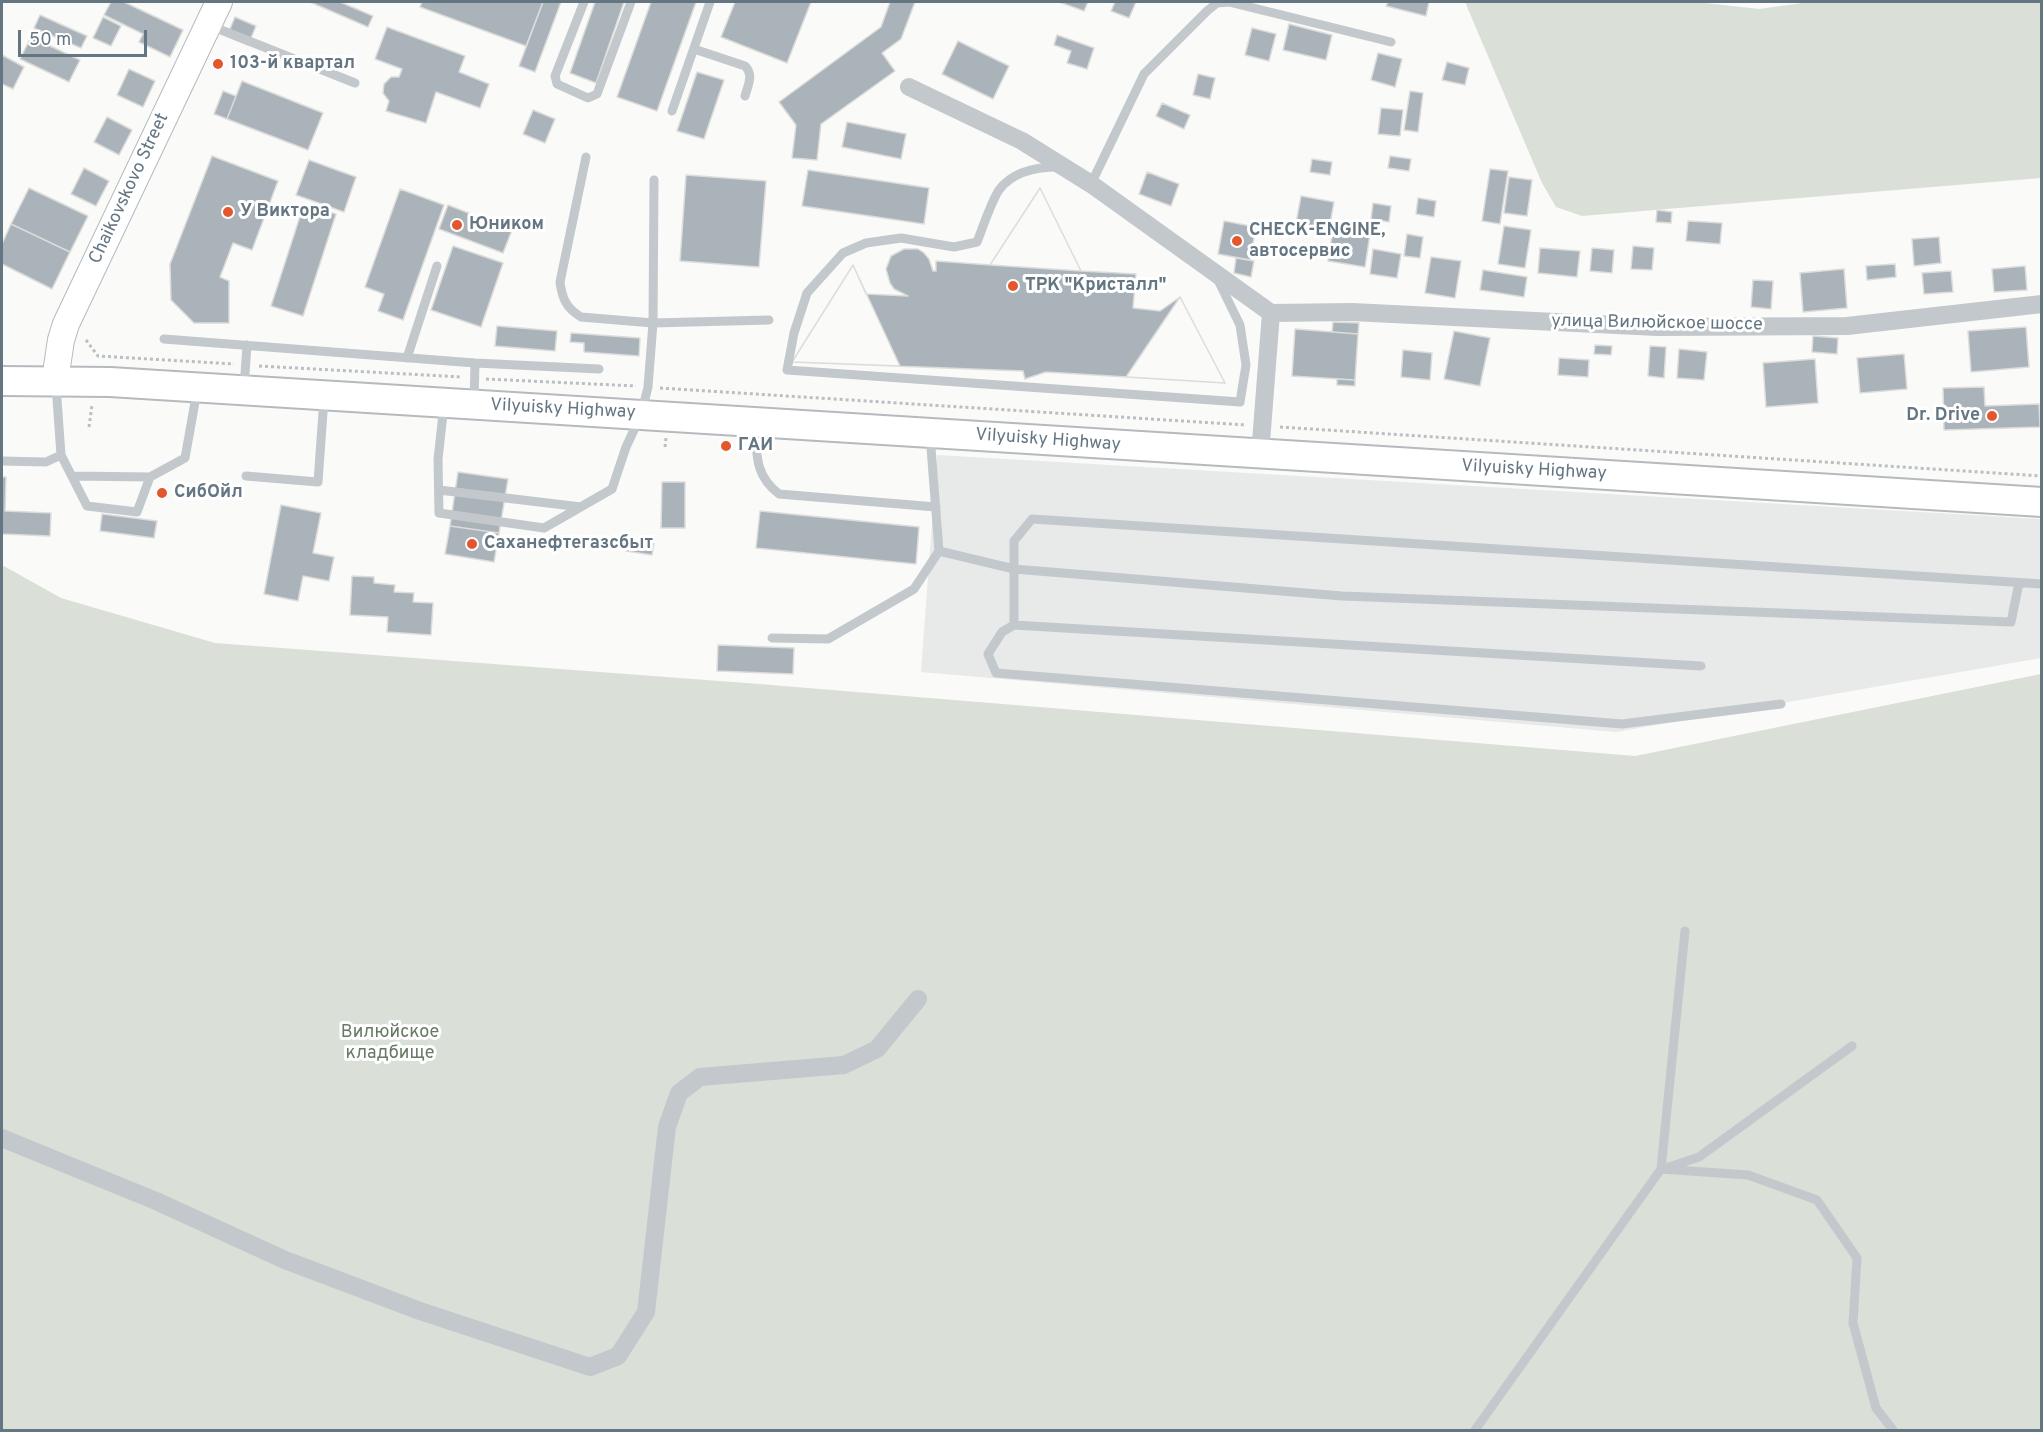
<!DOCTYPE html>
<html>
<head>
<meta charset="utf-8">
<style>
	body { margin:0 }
	#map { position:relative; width:2043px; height:1432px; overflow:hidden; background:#fafaf8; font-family:Overpass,sans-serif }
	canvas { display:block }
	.frame { position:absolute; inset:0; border:3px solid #657683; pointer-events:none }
	.scale { position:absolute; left:18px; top:30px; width:129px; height:27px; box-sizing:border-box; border:3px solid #657683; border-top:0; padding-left:8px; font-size:18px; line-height:21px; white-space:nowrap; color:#657683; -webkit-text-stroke:4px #fff; paint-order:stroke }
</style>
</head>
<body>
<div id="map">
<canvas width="2043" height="1432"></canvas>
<div class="frame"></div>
<div class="scale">50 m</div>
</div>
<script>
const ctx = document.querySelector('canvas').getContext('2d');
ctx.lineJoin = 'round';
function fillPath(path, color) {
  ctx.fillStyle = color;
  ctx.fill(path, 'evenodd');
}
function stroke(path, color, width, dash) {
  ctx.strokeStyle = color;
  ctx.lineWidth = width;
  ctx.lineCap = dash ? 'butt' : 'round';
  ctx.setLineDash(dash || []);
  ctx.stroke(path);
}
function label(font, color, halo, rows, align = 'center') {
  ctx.font = font + ' Overpass,sans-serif';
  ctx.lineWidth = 6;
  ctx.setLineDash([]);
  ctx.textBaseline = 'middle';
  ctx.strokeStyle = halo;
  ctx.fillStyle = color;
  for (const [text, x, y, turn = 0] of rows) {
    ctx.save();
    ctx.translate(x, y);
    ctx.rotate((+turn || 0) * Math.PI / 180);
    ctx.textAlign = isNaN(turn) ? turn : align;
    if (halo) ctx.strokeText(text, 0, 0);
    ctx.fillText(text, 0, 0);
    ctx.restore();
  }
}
fillPath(new Path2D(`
	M937 455 2041 519V658L1616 732 921 672Z`), '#e8e9e9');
fillPath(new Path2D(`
	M1465 2H1696L1759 9 1810 2H2041V178L1582 216 1556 207 1542 183Z
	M2 565 61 598 215 643 759 684 1635 756 2041 674V1430H2Z`), '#dadfd7');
const building = new Path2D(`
	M111 2H124L183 30 170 57 139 42 143 34 104 15Z
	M310 2H340L373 16 368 27Z
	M422 2H543L526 46 420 7Z
	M543 2H561L535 72 519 66Z
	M595 2H624L596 83 570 73Z
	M651 2H696L657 111 617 97Z
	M735 2H811L787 63 721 37Z
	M890 2H915L901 39 882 53 895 71 821 124 817 160 792 158 796 125 779 102 881 27Z
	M1059 2H1088L1084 11Z
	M1115 2H1136L1129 18 1111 11Z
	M1388 2H1429L1426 16 1386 6Z
	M40 15 87 36 81 48 34 28Z
	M103 17 121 26 111 46 93 38Z
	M235 17 256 26 248 45 227 36Z
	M1289 24 1332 35 1326 60 1283 50Z
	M387 27 465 56 459 72 489 84 480 108 436 92 426 123 386 111 389 101 383 93 384 84 391 77H399L402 69 375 59Z
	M1252 28 1276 34 1269 61 1245 55Z
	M1057 35 1094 48 1087 69 1067 63 1071 51 1054 45Z
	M31 37 80 60 69 82 20 59Z
	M958 41 1009 66 993 99 942 74Z
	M1378 53 1402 59 1395 87 1371 80Z
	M2 55 24 67 13 89 2 84Z
	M1447 62 1469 68 1465 85 1442 80Z
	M129 69 155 81 143 107 117 95Z
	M697 72 724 80 704 139 677 131Z
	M1198 74 1215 78 1210 99 1193 95Z
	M242 81 323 113 308 150 227 119Z
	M223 91 236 96 227 119 214 114Z
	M1410 91 1423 93 1418 132 1404 130Z
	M1162 103 1190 115 1184 129 1156 116Z
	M1381 108 1403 110 1400 136 1378 134Z
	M533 110 555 119 545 143 523 134Z
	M107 117 132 130 119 155 94 142Z
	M847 122 906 134 901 159 842 147Z
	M212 156 278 181 252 250 233 243 220 277 229 281V323H194L171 300 170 264Z
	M1390 156 1411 159 1409 171 1388 168Z
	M1312 159 1332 162 1330 175 1310 172Z
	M309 160 356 177 344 212 296 195Z
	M84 168 109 181 96 206 71 194Z
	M1490 169 1508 171 1500 224 1482 221Z
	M808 170 929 188 924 224 802 206Z
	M1147 172 1179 184 1171 206 1139 194Z
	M686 175 766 181 759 267 680 261Z
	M1509 177 1532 180 1527 216 1504 213Z
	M29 188 88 216 70 252 11 224Z
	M1040 188 1081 271 1136 274 1133 308 1160 311 1180 297 1225 383 1046 372 1025 379 1023 371 792 362 853 265 866 294 908 296 894 289 890 283 886 269 891 256 904 249H918L924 253 929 259 933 271H936V261L990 265Z
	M1040 188 1081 271 990 265Z
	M400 189 444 205 403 320 378 311 384 294 365 287Z
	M1301 196 1334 202 1328 235 1295 229Z
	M1418 198 1436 201 1434 217 1416 214Z
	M1373 203 1391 206 1389 222 1371 219Z
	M304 204 336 214 303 316 271 306Z
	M448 205 512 230 503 253 439 229Z
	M1657 210 1672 212 1671 223 1656 222Z
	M1224 221 1256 227 1250 260 1218 254Z
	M1688 221 1722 223 1720 244 1686 241Z
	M11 224 70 252 52 289 2 264V244Z
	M1504 226 1531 230 1525 268 1498 264Z
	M1333 229 1370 234 1365 267 1328 261Z
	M1407 234 1423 237 1420 258 1404 256Z
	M1939 237 1941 263 1914 266 1912 239Z
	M453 246 503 263 481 327 431 310Z
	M1633 246 1654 248 1652 270 1631 269Z
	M1540 248 1580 251 1577 277 1538 273Z
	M1592 248 1614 250 1612 273 1590 271Z
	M1373 249 1401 254 1397 278 1370 274Z
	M1431 257 1461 261 1455 298 1425 293Z
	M1236 258 1254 261 1251 277 1234 273Z
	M1895 264 1896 277 1867 280 1866 266Z
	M853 265 900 366 792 362Z
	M2025 266 2027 290 1994 292 1992 269Z
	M1844 269 1847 308 1803 312 1800 273Z
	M1483 270 1527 277 1524 297 1480 290Z
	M1951 271 1953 292 1924 294 1922 273Z
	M1753 280 1773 281 1771 309 1751 307Z
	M1180 297 1225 383 1126 377Z
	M1333 322 1359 323 1358 334 1332 332Z
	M497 326 557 331 555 351 495 346Z
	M2026 327 2029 367 1971 372 1968 331Z
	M1295 329 1358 334 1355 380 1292 376Z
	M1454 331 1490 338 1480 386 1444 379Z
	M571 333 640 338 639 356 584 352V343L570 342Z
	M1813 336 1838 338 1837 354 1812 352Z
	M1595 345 1612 346 1611 355 1594 354Z
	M1650 346 1666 347 1664 378 1648 376Z
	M1679 349 1707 352 1704 380 1677 378Z
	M1403 350 1432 353 1430 380 1401 377Z
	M1904 354 1907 389 1860 393 1857 358Z
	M1559 358 1589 360 1588 377 1558 375Z
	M1815 359 1818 403 1766 407 1763 363Z
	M1337 379 1355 380V386L1337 385Z
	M1984 387 1985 406 2039 404 2040 427 1944 430 1943 388Z
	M458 472 508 479 499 533 450 526Z
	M2 477H6L5 511 51 513 50 536 2 534Z
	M662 482H685V528H661Z
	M281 505 321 513 313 553 334 557 329 581 303 576 298 601 264 594Z
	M760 511 919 527 916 564 756 548Z
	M102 514 157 521 154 538 100 531Z
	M450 526 499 533 494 562 445 554Z
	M614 538 628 539 627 548 613 547Z
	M628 539 654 543 652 555 626 551Z
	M352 576 374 577V583L395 585 394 592 414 593 413 602 433 603 431 635 387 632 388 617 350 615Z
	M718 645 794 648 793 674 717 671Z`);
fillPath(building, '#aab3b9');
stroke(building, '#dcdcda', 1.5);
const secondary = new Path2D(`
	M55 380 61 340 66 324 219 2`);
const primary = new Path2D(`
	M2 381 110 382 2042 502`);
stroke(secondary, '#b3babf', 28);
stroke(primary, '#b5babe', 32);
stroke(new Path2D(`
	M86 340 98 356 234 364
	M259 366 462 377
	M486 379 636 386
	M660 388 1246 425
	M89 427 92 405
	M1280 427 2042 476
	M665 447 666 438`), '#bbbfc2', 3, [3, 3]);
stroke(new Path2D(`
	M584 2 555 76 557 84 588 98 597 94 631 2
	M211 26 355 83
	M694 49 745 66C754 75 748 85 745 96
	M672 111 710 2
	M586 157 560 282C562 298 566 308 581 317L653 323 769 320
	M1058 167C1038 167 1013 171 999 190 991 202 983 227 977 242L954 247 901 238 866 243 843 253 807 293 794 333 787 370 1240 402 1246 365 1240 325 1218 280
	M1091 184 1144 74 1207 11 1217 3 1229 2 1391 42
	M164 339 475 363 599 369
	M407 358 437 266
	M56 385 61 455 87 506 137 512 150 477 185 458 197 391
	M244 388 247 345
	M474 402 475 363
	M444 405 438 459 439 513 544 528 612 489 626 447 641 415 648 387 653 323 654 180
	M755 425C757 454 754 475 779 494L936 507
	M930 435 939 551 1014 569 1342 596 2011 622 2019 583
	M2 461 46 462 61 455
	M72 476 150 477
	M246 476 318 482 324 398
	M439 490 581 507
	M1014 625 1701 666
	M772 638 828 639 914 589 939 551
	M1781 704 1622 724 996 673 988 654 1002 632 1014 625V541L1032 519 2042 584
	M1666 1168 1699 1157 1852 1046
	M1661 1169 1748 1175 1817 1200 1857 1258 1853 1323 1876 1408 1893 1430
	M1475 1430 1661 1169 1685 931`), '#c3c8cc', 9);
stroke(new Path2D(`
	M909 87 1022 141 1091 184 1271 313 1260 455
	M1271 313 1352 312 1657 327 1847 326 2042 304
	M2 1138 156 1201 285 1260 420 1311 590 1367 618 1356 646 1312 667 1127 679 1093 700 1077 844 1065 877 1049 918 999`), '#c3c8cc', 18);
stroke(secondary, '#fff', 26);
stroke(primary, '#fff', 28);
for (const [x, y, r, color] of [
	[218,64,6,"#e4572e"],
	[228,212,6,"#e4572e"],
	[457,225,6,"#e4572e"],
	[1237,241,6,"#e4572e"],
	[1013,286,6,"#e4572e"],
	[1992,416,6,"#e4572e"],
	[726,446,6,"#e4572e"],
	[162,493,6,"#e4572e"],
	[472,544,6,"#e4572e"]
]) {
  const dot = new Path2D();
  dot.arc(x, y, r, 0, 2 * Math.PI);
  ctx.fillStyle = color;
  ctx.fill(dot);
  stroke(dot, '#fff', 2);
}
label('bold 18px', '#657683', '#fff', [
	["103-й квартал",230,64],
	["У Виктора",240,212],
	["Юником",469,225],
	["CHECK-ENGINE,",1249,231],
	["автосервис",1249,252],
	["ТРК \"Кристалл\"",1025,286],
	["Dr. Drive",1980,416,"right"],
	["ГАИ",738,446],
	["СибОйл",174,493],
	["Саханефтегазсбыт",484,544]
], 'left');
label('18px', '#657683', '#fff', [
	["Chaikovskovo Street",130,189,-65],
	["улица Вилюйское шоссе",1657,324,1],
	["Vilyuisky Highway",563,410,3],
	["Vilyuisky Highway",1048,441,4],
	["Vilyuisky Highway",1534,471,3]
]);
label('18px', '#687a64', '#fff', [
	["Вилюйское",390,1033],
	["кладбище",390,1054]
]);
</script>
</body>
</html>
